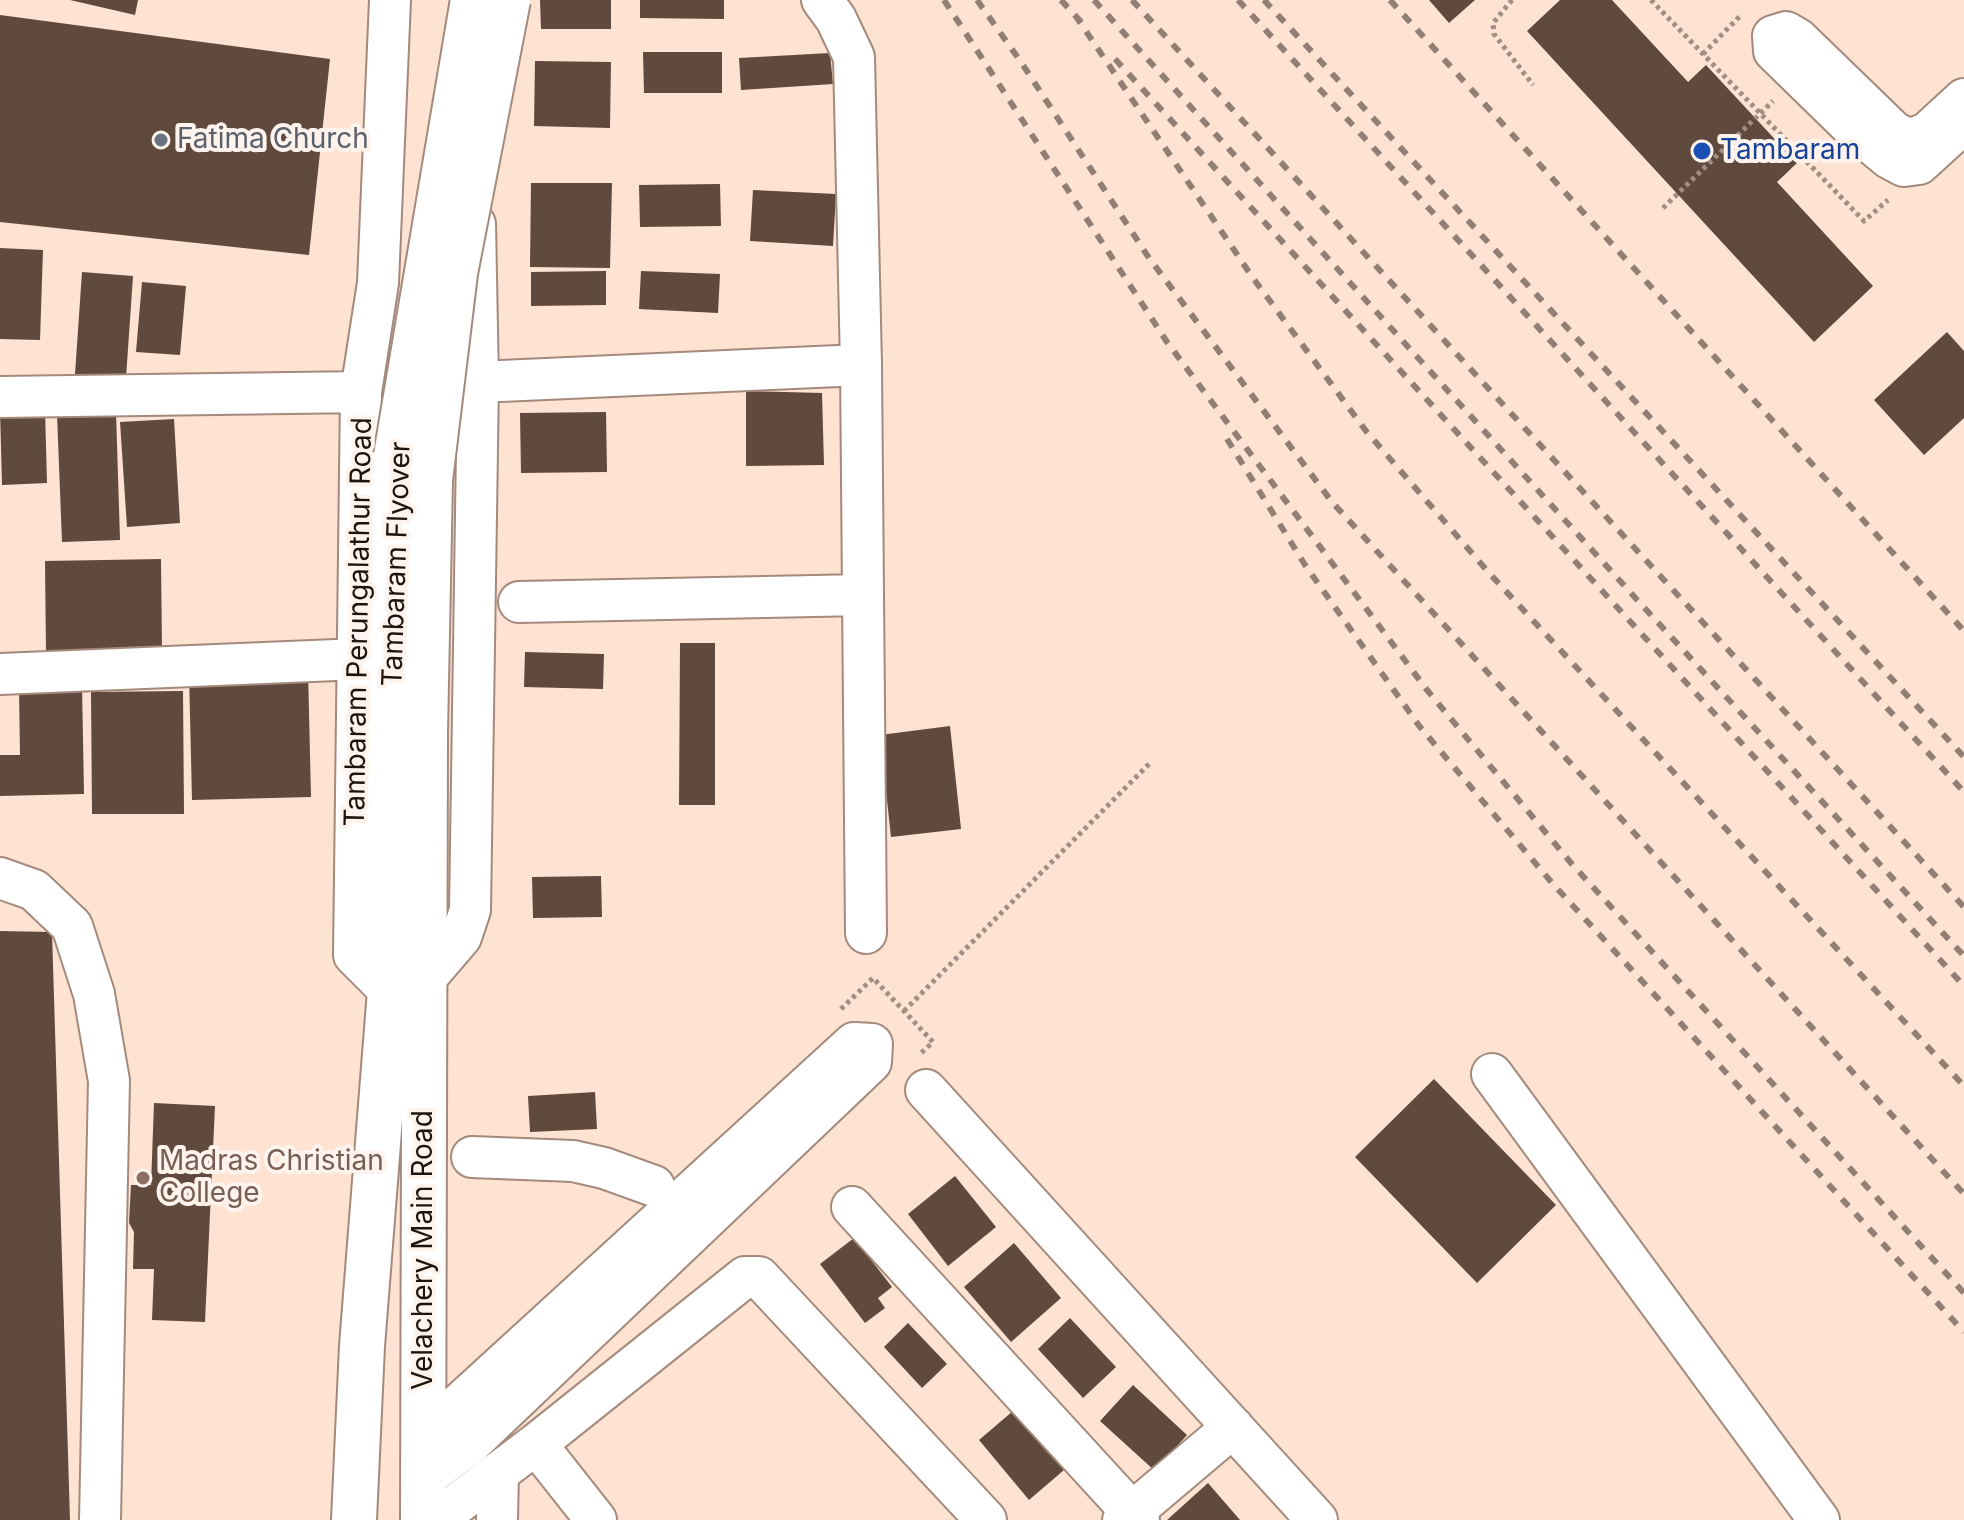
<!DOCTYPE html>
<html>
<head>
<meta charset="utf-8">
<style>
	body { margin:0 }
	canvas { display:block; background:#fee2d2 }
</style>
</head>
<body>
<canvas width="1964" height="1520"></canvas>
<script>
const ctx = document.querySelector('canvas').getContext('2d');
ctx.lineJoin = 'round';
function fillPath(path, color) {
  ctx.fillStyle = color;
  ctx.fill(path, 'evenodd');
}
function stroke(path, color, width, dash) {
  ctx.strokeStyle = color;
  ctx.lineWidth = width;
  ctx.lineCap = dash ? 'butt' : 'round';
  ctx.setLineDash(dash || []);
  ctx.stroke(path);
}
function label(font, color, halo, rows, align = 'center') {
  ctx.font = font + ' Inter,sans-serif';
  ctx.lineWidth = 8;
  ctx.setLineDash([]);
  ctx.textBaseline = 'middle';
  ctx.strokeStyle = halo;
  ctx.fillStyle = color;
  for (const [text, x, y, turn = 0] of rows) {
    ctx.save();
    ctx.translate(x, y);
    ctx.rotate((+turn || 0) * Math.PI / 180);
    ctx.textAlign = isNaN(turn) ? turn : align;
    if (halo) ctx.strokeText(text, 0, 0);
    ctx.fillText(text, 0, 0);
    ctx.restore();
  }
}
fillPath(new Path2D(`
	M70 0H138L135 15Z
	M540 0H611V29H541Z
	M640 0H724V19L640 18Z
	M1429 0H1475L1449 23Z
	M1560 0H1612L1688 82 1706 65 1797 163 1777 182 1873 286 1814 342 1527 31Z
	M0 15 330 59 309 255 0 222Z
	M643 52H722V93H644Z
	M830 53 833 84 741 90 739 58Z
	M535 61 611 62 610 128 534 126Z
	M531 183H612L610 268 530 267Z
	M720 184 721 226 640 227 639 185Z
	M753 190 836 194 833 246 750 241Z
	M0 248 43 250 40 340 0 339Z
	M606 271V305L531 306V272Z
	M641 271 720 274 718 313 639 309Z
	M82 272 133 276 126 378 75 374Z
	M142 282 186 286 180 355 136 352Z
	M1947 332 1964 351V418L1924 455 1874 400Z
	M746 391 822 393 824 465 746 466Z
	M45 409 47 483 2 485 0 410Z
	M116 412 120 540 62 542 57 414Z
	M606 412 607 472 521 473 520 413Z
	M174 419 180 523 127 527 120 422Z
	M161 559 162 651 46 653 45 561Z
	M680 643H715V805H679Z
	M525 652 604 654 603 689 524 687Z
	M308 670 311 797 192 800 189 673Z
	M82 685 84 794 0 796V755H20L19 687Z
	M183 691 184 814H92L91 692Z
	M950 726 961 829 891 837 880 735Z
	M601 876 602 917 533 918 532 877Z
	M0 931 52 932 70 1520H0Z
	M1434 1079 1556 1205 1477 1283 1355 1157Z
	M595 1092 597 1129 530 1132 528 1096Z
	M154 1103 215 1106 205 1322 152 1320 154 1269H133L134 1232 129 1223 131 1185H151Z
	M955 1176 996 1227 948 1266 908 1214Z
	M854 1238 892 1287 878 1298 885 1308 865 1323 820 1264Z
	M1014 1243 1061 1298 1011 1342 964 1287Z
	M1070 1318 1116 1367 1083 1398 1038 1349Z
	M908 1323 947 1364 922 1388 884 1347Z
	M1133 1385 1187 1435 1155 1471 1100 1421Z
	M1013 1411 1064 1470 1029 1500 979 1440Z
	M1208 1483 1240 1520H1167Z`), '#60493d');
const minor = new Path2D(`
	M822 0 836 19 854 57 861 365
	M1964 99 1927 133 1909 140 1894 132 1798 39 1786 32 1773 36 1774 51 1855 130 1889 158 1904 166 1919 164 1964 123
	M478 382 861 365 866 933
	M0 397 361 392
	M519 602 863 595
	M0 674 360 659
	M0 878 34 890 72 926 94 994 109 1081 100 1520
	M425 979 461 937 470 910 478 382 475 224
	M390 991 354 955 361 392 378 283 390 0
	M1492 1074 1819 1520
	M926 1090 1317 1520
	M472 1157 573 1161 604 1168 654 1186
	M852 1207 1139 1520
	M536 1444 596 1520
	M423 1479 471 1443 871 1062 872 1044 854 1043 423 1437
	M436 1520 536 1444 745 1277H759L986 1520
	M497 1520 498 1473
	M1123 1520 1233 1427`);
const major = new Path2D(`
	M354 1520 362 1346 390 991 396 456
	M423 1520 425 734 430 480`);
stroke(minor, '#a38a7c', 44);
stroke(major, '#a38a7c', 48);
stroke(new Path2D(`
	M1512 0 1493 23 1494 34 1533 85
	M1651 0 1864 221 1888 200
	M1703 54 1741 15
	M1663 208 1773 101
	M841 1009 873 978 933 1042 919 1055
	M904 1011 1151 762`), '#a28e82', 5, [4, 4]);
stroke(minor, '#fff', 40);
stroke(major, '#fff', 44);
stroke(new Path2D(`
	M944 0 1167 342 1427 690 1571 863 1964 1293
	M977 0 1021 62 1149 258 1332 502 1964 1194
	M1061 0 1083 24
	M1094 0 1640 603 1964 956
	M1132 0 1964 907
	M1238 0 1964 792
	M1264 0 1964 757
	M1390 0 1964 631
	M1075 15 1253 278 1366 431 1490 574 1964 1086
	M1115 59 1964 986
	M1227 439 1305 565 1420 727 1553 884 1964 1332`), '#927f74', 6, [10, 10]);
const majorBridge = new Path2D(`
	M396 456 473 0
	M430 480 455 273 508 0`);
stroke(majorBridge, '#a38a7c', 48, []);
stroke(majorBridge, '#fff', 44);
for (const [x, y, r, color] of [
	[161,140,8,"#6b7280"],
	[1702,151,10,"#1a4fb4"],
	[143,1178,8,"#8d6e63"]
]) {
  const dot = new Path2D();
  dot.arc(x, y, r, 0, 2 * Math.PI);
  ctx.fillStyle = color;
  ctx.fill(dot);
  stroke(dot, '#fef3ed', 3);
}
label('28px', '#5b616d', '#fef3ed', [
	["Fatima Church",177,140]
], 'left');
label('28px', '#164399', '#fef3ed', [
	["Tambaram",1720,151]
], 'left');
label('28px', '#1d140e', '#fef3ed', [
	["Tambaram Flyover",397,564,-88],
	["Tambaram Perungalathur Road",359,622,-89],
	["Velachery Main Road",424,1250,-90]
]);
label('28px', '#785e54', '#fef3ed', [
	["Madras Christian",159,1162],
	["College",159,1194]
], 'left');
</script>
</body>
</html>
